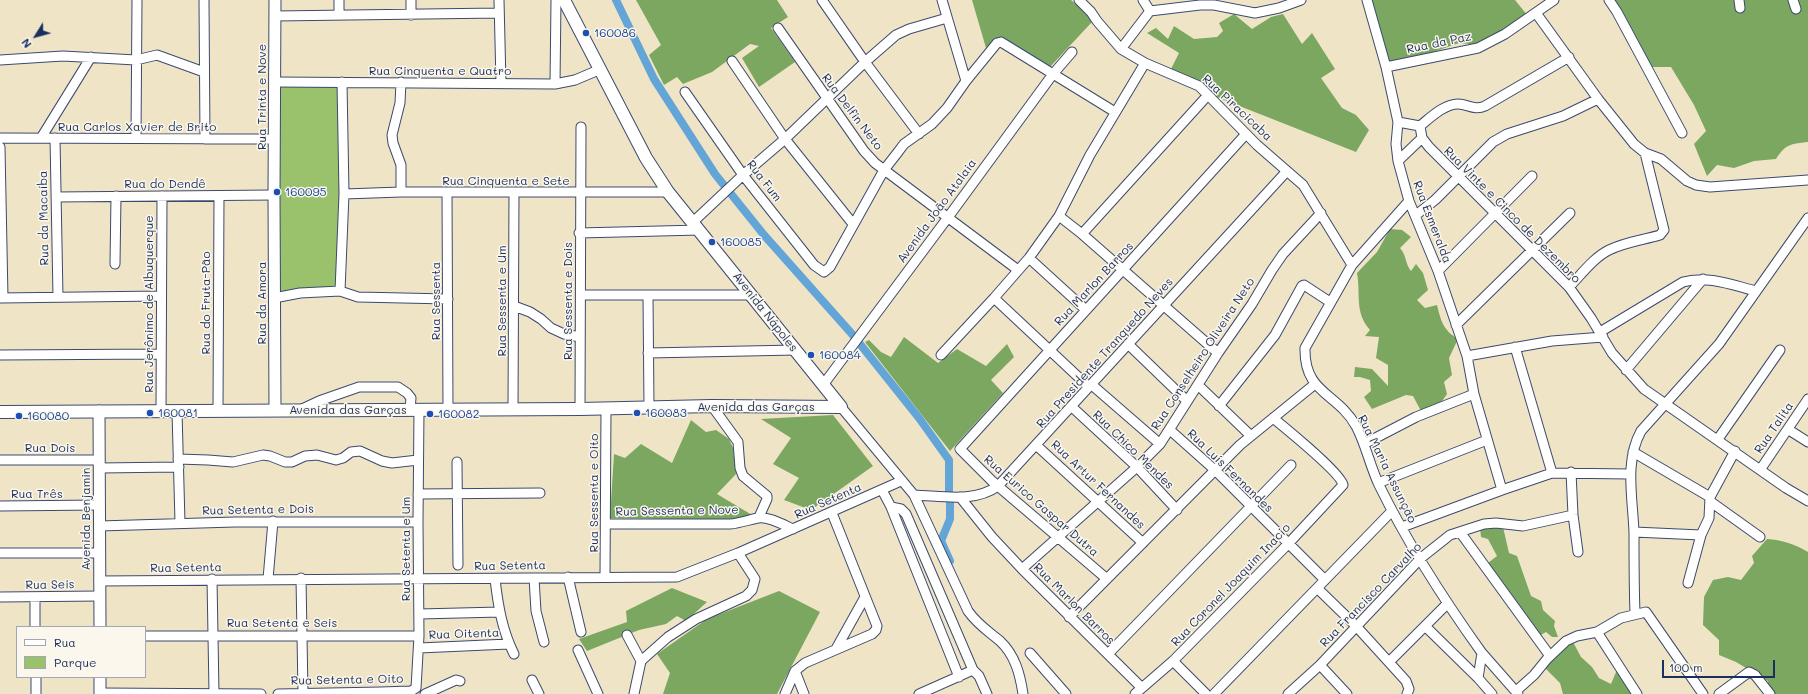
<!DOCTYPE html>
<html>
<head>
<meta charset="utf-8">
<style>
	body { margin:0 }
	#map { position:relative; width:1808px; height:694px; overflow:hidden; background:#f0e4c7; font-family:Mali,sans-serif }
	canvas { display:block }
	.legend { position:absolute; left:16px; top:626px; width:130px; height:52px; box-sizing:border-box; background:#fbf7ec; border:1px solid #a1a7b3; margin:0; padding:5px 7px; list-style:none; font-size:12px; color:#1b2f5e }
	.legend li { display:flex; align-items:center; gap:8px; height:20px }
	.legend b { width:20px; border:1px solid #a1a7b3 }
	.north { position:absolute; left:16px; top:16px; width:40px; height:40px; -webkit-text-stroke:3px #fbf7ec; paint-order:stroke; rotate:233deg; font-size:11px; font-weight:700; line-height:16px; text-align:center; color:#1b2f5e }
	.north::after { content:''; display:block; margin:auto; width:14px; height:18px; background:#1b2f5e; clip-path:polygon(50% 0,100% 100%,50% 72%,0 100%) }
	.scale { position:absolute; left:1662px; top:660px; width:113px; height:18px; box-sizing:border-box; border:2px solid #1b2f5e; border-top:0; padding-left:5px; font-size:12px; line-height:14px; white-space:nowrap; color:#1b2f5e; -webkit-text-stroke:3px #fbf7ec; paint-order:stroke }
</style>
</head>
<body>
<div id="map">
<canvas width="1808" height="694"></canvas>
<ul class="legend">
<li><b style="height:5px;background:#fff"></b>Rua</li>
<li><b style="height:11px;background:#9ac16c"></b>Parque</li>
</ul>
<div class="north">N</div>
<div class="scale">100 m</div>
</div>
<script>
const ctx = document.querySelector('canvas').getContext('2d');
ctx.lineJoin = 'round';
function fillPath(path, color) {
  ctx.fillStyle = color;
  ctx.fill(path, 'evenodd');
}
function stroke(path, color, width, dash) {
  ctx.strokeStyle = color;
  ctx.lineWidth = width;
  ctx.lineCap = dash ? 'butt' : 'round';
  ctx.setLineDash(dash || []);
  ctx.stroke(path);
}
function label(font, color, halo, rows, align = 'center') {
  ctx.font = font + ' Mali,sans-serif';
  ctx.lineWidth = 3;
  ctx.setLineDash([]);
  ctx.textBaseline = 'middle';
  ctx.strokeStyle = halo;
  ctx.fillStyle = color;
  for (const [text, x, y, turn = 0] of rows) {
    ctx.save();
    ctx.translate(x, y);
    ctx.rotate((+turn || 0) * Math.PI / 180);
    ctx.textAlign = isNaN(turn) ? turn : align;
    if (halo) ctx.strokeText(text, 0, 0);
    ctx.fillText(text, 0, 0);
    ctx.restore();
  }
}
fillPath(new Path2D(`
	M276 82H342L340 291 274 298Z`), '#9ac16c');
fillPath(new Path2D(`
	M636 0H777L788 17 771 28 795 62 759 87 742 58 759 46 750 44 712 72 683 84 677 77 664 85 649 55 661 45Z
	M972 0H1071L1086 12 1092 22 1049 68 999 37 986 48Z
	M1371 0H1515L1528 16 1479 45 1459 43 1416 58 1387 62Z
	M1614 0H1808V142C1790 144 1786 144 1776 159L1754 161 1734 168 1717 165 1707 176 1694 144 1706 131 1694 105 1671 67H1652Z
	M1234 14 1252 29 1271 17 1283 14 1302 44 1312 33 1335 69 1321 78 1342 108 1356 115 1369 130 1356 152 1204 92 1171 69 1179 53 1147 33 1156 28 1168 39 1174 26 1194 39 1217 37 1223 31 1219 23Z
	M1390 229 1402 230 1411 237 1400 248C1407 256 1405 264 1411 271L1416 264 1423 273 1428 290 1417 300 1425 308 1437 305C1441 321 1443 330 1458 339L1449 358 1452 375 1444 382 1447 394 1440 404 1421 411 1413 396 1406 395 1372 409 1364 397 1371 391 1370 380 1360 377H1354L1355 367 1372 369 1388 386V365L1376 358 1379 337 1365 336 1370 330C1354 312 1361 294 1357 273L1377 252Z
	M904 337 938 363 957 349 986 366 1007 344 1014 357 991 380 1003 393 950 451 865 342 869 340 881 352 891 357Z
	M833 415 873 466 811 510 784 500 799 478 773 464 791 438 761 419Z
	M691 420 706 432 716 430 729 439 733 448 736 474 717 494 752 515 739 520 610 518 614 454 625 458 641 444 672 463Z
	M1496 527H1503L1509 553 1517 556 1531 596 1541 601 1543 610 1555 621 1554 626 1558 637H1552L1546 632 1539 636 1484 566 1497 556 1488 539 1481 537 1480 528Z
	M1767 539C1782 540 1795 544 1808 552V694H1768V681L1736 662 1719 655V640L1703 625 1704 597 1713 580 1728 577 1741 580 1754 563 1752 556Z
	M672 588 707 602 686 621 677 616 666 624 639 630 587 651 579 639 627 622 626 611Z
	M779 591 820 612 777 694H663L670 673 657 654 707 619Z
	M1573 642 1581 657 1592 667 1599 678 1611 684 1619 665 1636 694H1563L1560 683 1542 665Z`), '#7ba760');
stroke(new Path2D(`
	M616 0 654 79 715 174 764 235 852 334 919 418 949 460V492
	M950 502V519L941 541 950 561`), '#63a5d7', 8);
const minor = new Path2D(`
	M204 0 205 139
	M339 0V15
	M411 0V15
	M499 0 501 83
	M822 0 865 62 919 134
	M942 0 966 81
	M1079 0 1091 12 1097 21 1121 49 1145 63 1199 86 1257 145 1303 185 1352 265
	M1143 0 1150 11
	M1367 0 1386 67 1398 122 1396 144 1398 161 1409 201 1438 271 1467 356 1474 394 1502 490
	M1609 0 1617 12 1682 133
	M1739 0 1740 8
	M1793 0 1796 9
	M1536 13 1598 99 1634 144 1645 153 1661 159 1687 181 1696 185 1710 187 1808 180
	M275 16 499 13
	M778 28 864 151 875 163 1018 270
	M1121 49 1150 11 1200 5H1214L1255 13 1279 8 1301 0
	M0 60 63 56 136 60 157 55 204 72
	M732 61 785 139 853 224
	M1386 67 1478 48 1505 34 1554 0
	M276 82 555 84 575 80 601 69
	M401 82 400 103 392 135 393 143 401 165V192
	M555 84 556 0
	M685 92 743 175 814 265 824 272 830 267 884 170 898 152 904 144 932 124 947 108 966 81 997 43 1001 42 1115 112
	M1398 122 1420 126 1422 138 1429 147 1569 287 1591 318 1612 353 1644 389 1786 488 1808 501
	M1420 126C1430 118 1444 104 1458 104 1468 104 1474 111 1485 106L1569 57
	M0 138 274 139
	M41 138 91 57
	M55 138 58 297
	M136 138 137 0
	M0 147 3 298
	M1398 161 1422 138
	M447 192 448 409
	M344 194 401 192H668
	M56 197 274 195
	M1409 201 1352 265 1305 348C1304 394 1337 392 1356 426 1366 445 1370 466 1379 485 1408 544 1444 600 1482 653L1478 678 1492 694
	M1416 215 1435 200 1493 142 1507 134 1563 116 1598 99
	M1059 216 1082 234 1218 353
	M693 222 743 175 785 139 865 62 896 35 909 29 947 18
	M579 233 700 230
	M1082 234 1208 95
	M1029 258 1086 310
	M115 264 116 196
	M1438 271 1532 176
	M1569 287C1581 275 1593 258 1609 250 1625 242 1643 240 1660 235L1664 230 1645 153
	M340 291 344 194 342 82
	M581 295H752
	M648 295 649 408
	M0 298 161 296
	M274 298 300 293 340 291 358 297 448 299
	M994 298 1089 387
	M514 306 530 312 541 319 551 328 564 334 580 337
	M1456 325 1570 213
	M1600 332 1683 282C1707 275 1732 285 1756 291
	M1128 344 1187 401
	M1515 347 1552 473
	M648 353 796 350
	M0 355 161 354
	M941 355 994 298 1029 258 1059 216 1090 155 1145 63
	M1467 356 1552 341 1603 337
	M1626 370 1703 279
	M823 385 949 216 1053 74 1072 52
	M1092 385 1160 444
	M1198 385 1250 435
	M712 406 738 442 740 468 743 476 767 496V499L759 517
	M1219 406 1275 335 1302 286 1304 285 1330 302
	M841 407 914 495 968 611C978 625 987 630 1000 641 1015 655 1020 674 1023 694
	M1072 407 1137 467 1177 510
	M513 408 514 193
	M302 409 319 401 359 387H398L407 393 411 398 410 409
	M580 409 581 127
	M161 411 162 196
	M177 411 180 523
	M218 411 219 196
	M1170 430 1216 471 1325 580
	M1789 430 1808 442
	M1718 439 1780 350
	M1364 444 1416 417 1474 394
	M1036 445 1143 543
	M1633 452 1710 497
	M178 459 208 460 233 462 263 455 270 456 285 462H292L305 456 317 455 336 460 343 458 351 452 360 451 382 461 392 463 418 460
	M0 460H99
	M457 462 458 565
	M99 468 179 467
	M1760 470 1808 399
	M1571 472 1573 515 1578 552
	M1378 483 1487 440
	M882 490 891 507 959 677
	M418 494 540 493
	M914 495C943 496 974 503 998 486L1287 171
	M960 497 992 537 1022 569 1142 688
	M1710 497 1735 451
	M1711 502 1760 537
	M0 506 99 505
	M891 507 901 509 906 514 973 670 979 676 987 694
	M606 524H730C740 523 748 520 758 518 768 516 784 525 793 529
	M99 526 235 522H418
	M1402 527 1502 490 1552 473 1630 474
	M1460 532 1550 656
	M1634 532 1701 535
	M0 553H100
	M1022 569 1137 467 1160 444 1218 353 1252 304 1272 270 1283 254 1321 213
	M568 577 581 632
	M605 577 606 408
	M301 578 303 693
	M534 578 536 611 544 642
	M212 579 214 693
	M268 579 273 521
	M495 579C498 605 502 630 514 654
	M1107 579 992 481 960 449 1246 134
	M99 581 677 577 738 553 901 481
	M1688 583 1701 535 1709 518 1710 497
	M1317 588 1356 626 1406 681 1409 689 1407 694
	M0 597 100 596
	M35 597V627
	M1635 613C1634 587 1634 560 1634 533 1633 499 1624 462 1641 431L1719 344 1808 218
	M419 614 500 612
	M1069 617 1240 445 1315 384
	M1425 626 1478 678
	M1597 632 1637 694
	M627 635 641 661
	M145 636H419
	M419 648 509 644
	M836 649 865 597
	M578 650 598 694
	M1030 653 1066 694
	M1482 653 1518 694
	M1108 654 1291 465
	M1173 661 1206 694
	M1389 662 1447 604
	M1320 665 1347 694
	M795 671 804 694
	M36 677V694
	M532 680 539 694
	M416 688 419 636 418 522 419 409
	M1516 691 1534 675 1547 659 1566 641 1577 636 1597 632 1621 618 1646 612 1703 694
	M100 693 261 694
	M278 694 381 692 411 691 416 688
	M425 694 456 680 460 681
	M634 694 641 661 668 637 696 619 746 596 752 590 755 579 738 553
	M785 694 795 671 805 663 872 634 876 630 877 626 832 513
	M919 694 973 670
	M1135 694 1173 661 1288 544 1343 485C1341 473 1285 428 1273 418
	M1214 694 1392 511
	M1288 694 1320 665 1421 558 1450 535 1484 524 1496 523 1523 526 1573 515
	M1719 694 1749 672 1755 675 1770 694`);
const tertiary = new Path2D(`
	M275 410 274 195 275 0
	M99 411 100 627
	M100 677V694`);
const secondary = new Path2D(`
	M564 0 646 158 668 192 841 407
	M0 412 580 409 712 406 841 407`);
stroke(minor, '#3b4a6e', 11);
stroke(tertiary, '#3b4a6e', 13);
stroke(secondary, '#3b4a6e', 14);
stroke(minor, '#fff', 9);
stroke(tertiary, '#fff', 11);
stroke(secondary, '#fff', 12);
for (const [x, y, r, color] of [
	[586,33,4,"#1a4fb4"],
	[277,192,4,"#1a4fb4"],
	[712,242,4,"#1a4fb4"],
	[811,355,4,"#1a4fb4"],
	[150,413,4,"#1a4fb4"],
	[637,413,4,"#1a4fb4"],
	[430,414,4,"#1a4fb4"],
	[19,416,4,"#1a4fb4"]
]) {
  const dot = new Path2D();
  dot.arc(x, y, r, 0, 2 * Math.PI);
  ctx.fillStyle = color;
  ctx.fill(dot);
  stroke(dot, '#fbf7ec', 1.5);
}
label('12px', '#164399', '#fbf7ec', [
	["160086",594,33],
	["160095",285,192],
	["160085",720,242],
	["160084",819,355],
	["160081",158,413],
	["160083",645,413],
	["160082",438,414],
	["160080",27,416]
], 'left');
label('12px', '#1b2f5e', '#fbf7ec', [
	["Rua da Paz",1439,43,-12],
	["Rua Cinquenta e Quatro",440,71],
	["Rua Trinta e Nove",262,97,-90],
	["Rua Piracicaba",1237,108,43],
	["Rua Delfin Neto",852,112,53],
	["Rua Carlos Xavier de Brito",137,127],
	["Rua Cinquenta e Sete",506,181],
	["Rua Fum",764,181,52],
	["Rua do Dendê",165,184],
	["Avenida João Atalaia",937,211,-54],
	["Rua Vinte e Cinco de Dezembro",1512,215,45],
	["Rua da Macaíba",44,218,-91],
	["Rua Esmeralda",1432,222,69],
	["Rua Marlon Barros",1094,284,-47],
	["Rua Sessenta",436,301,-90],
	["Rua Sessenta e Um",502,301,-90],
	["Rua Sessenta e Dois",568,301,-90],
	["Rua do Fruta-Pão",206,303,-90],
	["Rua da Amora",262,303,-90],
	["Rua Jerônimo de Albuquerque",149,304,-90],
	["Avenida Nápoles",765,312,52],
	["Rua Presidente Tranquedo Neves",1105,353,-48],
	["Rua Conselheiro Oliveira Neto",1203,354,-57],
	["Avenida das Garças",756,407],
	["Avenida das Garças",348,410],
	["Rua Talita",1774,428,-56],
	["Rua Dois",50,448],
	["Rua Chico Mendes",1133,450,44],
	["Rua Maria Assunção",1387,469,64],
	["Rua Luís Fernandes",1230,471,44],
	["Rua Artur Fernandes",1098,485,43],
	["Rua Sessenta e Oito",594,493,-90],
	["Rua Três",37,494],
	["Rua Setenta",828,501,-24],
	["Rua Eurico Gaspar Dutra",1041,506,41],
	["Rua Setenta e Dois",258,510,-1],
	["Rua Sessenta e Nove",677,511,-1],
	["Avenida Benjamin",86,519,-90],
	["Rua Setenta e Um",406,549,-90],
	["Rua Setenta",510,566,-1],
	["Rua Setenta",186,568,-1],
	["Rua Seis",50,585,-1],
	["Rua Coronel Joaquim Inacio",1231,585,-46],
	["Rua Francisco Carvalho",1371,595,-46],
	["Rua Marlon Barros",1074,604,45],
	["Rua Setenta e Seis",282,623],
	["Rua Oitenta",464,634,-2],
	["Rua Setenta e Oito",347,680,-1]
]);
</script>
</body>
</html>
